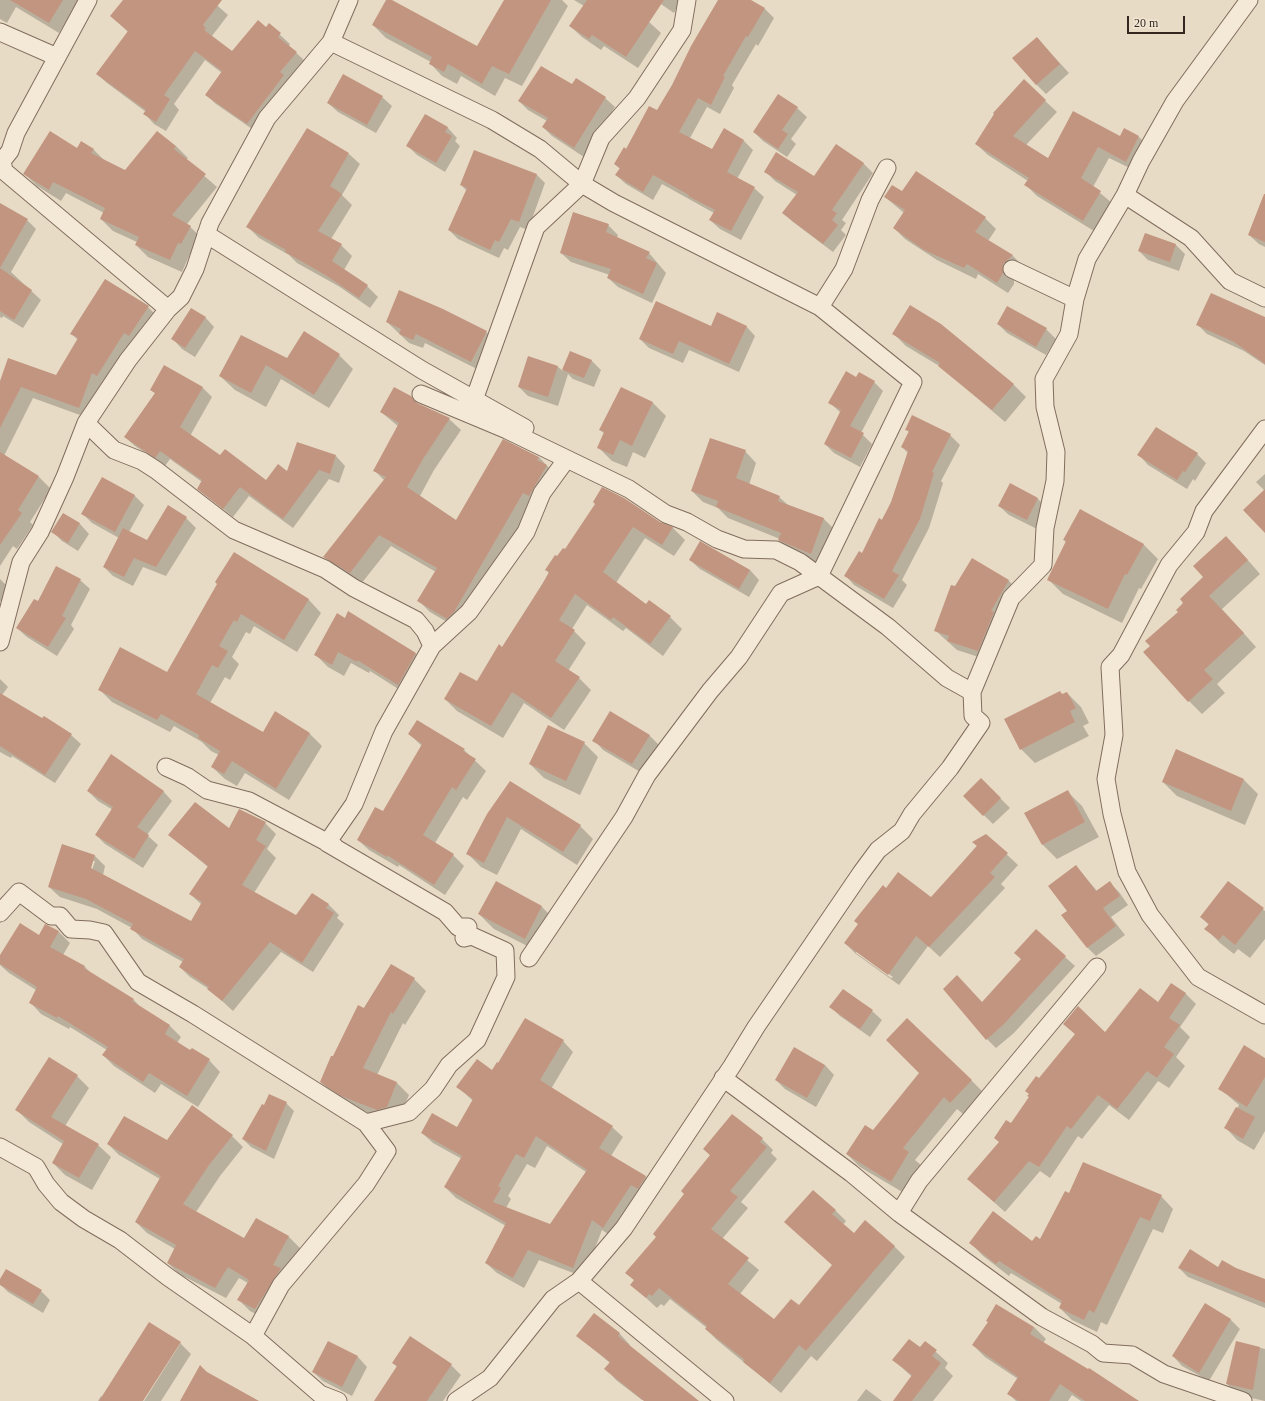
<!DOCTYPE html>
<html>
<head>
<meta charset="utf-8">
<style>
	body { margin:0 }
	#map { position:relative; width:1265px; height:1401px; overflow:hidden; background:#e8dbc5; font-family:"Times New Roman",serif }
	canvas { display:block }
	.scale { position:absolute; left:1127px; top:16px; width:58px; height:18px; box-sizing:border-box; border:2px solid #33271f; border-top:0; padding-left:5px; font-size:12px; line-height:14px; white-space:nowrap; color:#33271f; -webkit-text-stroke:3px #f1e6d4; paint-order:stroke }
</style>
</head>
<body>
<div id="map">
<canvas width="1265" height="1401"></canvas>
<div class="scale">20 m</div>
</div>
<script>
const ctx = document.querySelector('canvas').getContext('2d');
ctx.lineJoin = 'round';
function fillPath(path, color) {
  ctx.fillStyle = color;
  ctx.fill(path, 'evenodd');
}
function stroke(path, color, width, dash) {
  ctx.strokeStyle = color;
  ctx.lineWidth = width;
  ctx.lineCap = dash ? 'butt' : 'round';
  ctx.setLineDash(dash || []);
  ctx.stroke(path);
}
fillPath(new Path2D(`
	M0 0H79L59 33 16 7 7 23 0 19Z
	M128 0H211L228 15 212 36 233 52 269 25 290 44 289 46 306 62 258 133 216 104 206 95 222 73 205 60 174 104 179 110 166 131 154 124 145 114 146 112 107 83 97 74 128 32 111 16Z
	M387 0H390L478 47 505 0H562L568 6 522 86 505 78 495 96 461 76 457 84 442 76 430 63 431 62 386 38 373 25Z
	M574 0H636L649 22 661 33 638 68 604 46 601 50 582 37 570 26 584 6Z
	M655 0H679L680 1 674 13Z
	M719 0H749L765 9 774 18 758 46 756 44 732 85 734 88 720 114 707 107 690 138 713 150 724 130 744 141 753 150 737 179 754 188 764 197 741 240 720 229 710 220 714 213 662 184 653 200 626 184 616 175 620 169 615 164 658 112Z
	M1037 38 1069 73 1046 94 1036 84Z
	M1024 81 1057 112 1026 145 1049 159 1120 138 1139 137 1150 148 1138 172 1109 158 1093 187 1112 203 1094 231 1037 196 1026 185 1028 181 988 155 976 144Z
	M382 97 392 106 376 133 338 112 328 103Z
	M605 98 615 107 584 157 552 136 543 127 547 121 528 110 519 101Z
	M797 108 807 117 791 139 796 144 787 157 763 141 754 132Z
	M425 115 448 128 457 138 455 141 460 146 445 172 417 155 407 145Z
	M82 143 94 150 105 161 125 171 176 146 188 158 186 160 217 187 187 224 203 239 193 256 190 254 182 272 148 257 136 245 137 242 113 231 101 219 104 213 66 193 61 201 37 186 25 174 78 149Z
	M836 145 864 164 873 173 842 220 846 223 841 230 846 235 833 252 793 222 783 213 797 195 775 181 765 171 814 177Z
	M349 154 360 164 342 195 352 205 331 239 341 245 352 256 344 270 367 286 378 297 370 308 340 287 297 263 289 255 259 238 248 227Z
	M536 174 545 183 528 230 520 227 508 250 504 248 499 258 458 239 449 230 467 191 461 185Z
	M903 192 985 218 996 229 988 241 1013 256 1024 267 1014 276V284L1008 293 978 274 976 279 937 260 905 239 894 228 904 213 885 197Z
	M0 204 27 220 36 229 11 272 41 300 23 328 3 316 2 318 0 317Z
	M1265 207V247L1259 244 1249 235Z
	M608 225 618 235 617 238 649 253 666 273 652 303 618 287 608 278 610 275 571 262 561 253Z
	M1145 234 1176 245 1185 254 1179 271 1148 260 1139 251Z
	M148 307 160 319 91 419 33 398 4 456 39 477 51 489 30 522 33 525 17 549 13 546 0 566V384L56 376 78 340 71 333Z
	M1008 307 1046 329 1056 339 1046 355 1007 333 998 324Z
	M205 317 214 327 195 357 182 349 173 339Z
	M1265 318V365L1244 351 1207 334 1197 324Z
	M387 322 486 332 496 341 481 371 425 343 423 348 409 343Z
	M746 326 755 336 739 372 689 350 683 363 649 348 640 339 711 327Z
	M893 333 1013 384 1026 397 1005 422 941 367 906 346Z
	M571 352 591 360 601 370 594 387 573 379 568 374 558 406 528 396 519 387 529 357 558 367 563 371Z
	M339 355 353 369 329 408 281 379 266 407 235 390 220 376 287 360Z
	M165 367 203 388 212 397 190 436 220 457 266 482 336 456 345 466 339 483 329 479 293 528 249 496 233 517 198 489 202 482 170 459 165 466 135 446 125 437 156 394 151 390Z
	M857 378 874 382 883 391 861 433 872 444 860 467 834 453 825 444 841 413 830 403Z
	M621 388 653 403 666 416 645 458 633 452 627 467 612 461 599 448 605 434 600 430Z
	M419 405 449 419 461 430 434 470 420 496 456 521 539 457 550 469 540 506 459 629 430 612 419 601 436 572 391 546 361 584 336 569 325 557 385 481 375 471 399 427 381 412Z
	M906 429 950 435 960 445 941 481 943 483 929 528 902 580 907 585 893 608 854 585 845 575 862 554 892 502 908 453 902 447 909 432Z
	M745 451 756 463 749 485 779 497 788 505 824 519 835 530 822 565 791 552 779 540 780 539 728 518 718 508 703 502 692 491Z
	M1197 454 1206 463 1195 481 1193 479 1187 489 1148 465 1139 455Z
	M1265 474V532V491L1256 482Z
	M1010 485 1038 499 1047 508 1037 529 1009 515 999 506Z
	M134 495 144 505 129 532 148 542 169 507 186 518 196 528 166 576 143 567 133 586 113 576 104 567 119 538 92 523 83 514Z
	M596 504 673 528 685 540 674 556 645 538 616 583 646 605 649 602 670 617 682 629 663 656 626 628 623 631 587 605 572 629 586 643 568 671 579 678 591 690 564 730 524 703 503 738 457 711 445 699 477 683 503 648 549 573 546 570 565 550Z
	M1080 510 1144 545 1158 559 1141 589 1139 588 1122 623 1063 594 1048 579 1066 542 1064 540Z
	M63 514 80 524 89 534 78 551 62 541 53 532Z
	M700 542 750 570 759 580 749 597 700 569 690 560Z
	M1239 550 1260 574 1222 609 1256 647 1217 684 1225 693 1202 714 1189 701 1151 646 1180 612Z
	M235 554 309 600 321 613 297 652 254 626 250 634 246 632 232 657 239 664 230 680 225 677 210 703 264 734 275 713 310 734 322 746 289 800 245 773 237 786 225 779 212 767 219 755 211 751 202 742 174 726 170 732 112 702 99 689 167 673Z
	M972 559 1009 581 1018 590 988 660 957 650 936 631 956 587Z
	M0 579 13 592 5 604 0 601Z
	M80 580 90 589 71 625 74 629 57 656 27 637 17 628Z
	M349 613 416 654 428 666 411 697 370 671 369 673 351 663 344 676 328 667 316 655 345 619Z
	M0 679 8 687 2 695 42 720 71 735 81 744 55 783 12 756 11 758 0 752Z
	M1067 693 1081 707 1089 723 1083 726 1089 736 1035 763 1021 749 1063 695Z
	M418 721 464 750 486 771 467 800 463 797 435 843 453 855 464 866 445 895 399 865 398 867 369 850 358 840 383 813 422 746 409 734Z
	M649 735 659 745 642 773 603 750 594 740Z
	M584 743 598 757 580 795 544 778 530 764Z
	M1176 751 1244 780 1258 794 1245 825 1177 796 1163 782Z
	M981 779 1010 808 993 824 964 796Z
	M88 791H163L172 801 147 835 158 845 143 868 105 844 96 835 113 810 98 801Z
	M1067 791 1082 806 1099 837 1057 859 1043 845 1026 814Z
	M488 814 580 826 593 839 577 865 521 829 497 875 481 867 468 854Z
	M265 823 276 834 267 849 276 858 254 893 296 916 312 894 329 905 339 915 337 918 344 924 313 972 281 952 233 1011 209 989 190 977 180 967 183 962 142 939 132 928 97 909 60 897 49 887 62 845 95 856 105 866 103 875 192 922 201 904 190 894 208 867 170 835 229 830ZM93 861H95L91 873H89Z
	M986 835 1018 865 1001 884 1005 888 940 957 928 946 899 985 856 954 845 943 886 889 931 899ZM856 951 893 977 891 978 856 953Z
	M1076 866 1097 891 1110 883 1119 892 1128 905 1111 917 1125 935 1096 956 1087 947 1068 911Z
	M1228 882 1265 911V939L1250 958 1238 949 1234 954 1220 943 1206 929 1209 925 1201 917Z
	M542 907 556 921 539 952 494 929 479 914Z
	M46 925 59 932 70 943 63 955 85 967 92 974 134 1000 143 1010 170 1026 181 1037 177 1043 209 1060 220 1072 198 1107 161 1084 155 1093 114 1066 103 1055 107 1050 70 1027 69 1029 41 1014 30 1002 36 990 9 973 0 965V957L39 936Z
	M1036 931 1075 966 1014 1033 996 1048 987 1039 982 1003 1022 960 1015 953Z
	M391 965 414 979 426 991 405 1025 403 1023 377 1075 397 1083 409 1095 399 1119 389 1121 354 1107 333 1094 321 1082 333 1057Z
	M843 990 872 1011 882 1020 870 1037 840 1016 831 1007Z
	M1185 993 1196 1004 1180 1027 1190 1037 1176 1057 1185 1066 1169 1088 1158 1081 1129 1120 1109 1105 1082 1139 1078 1136 1050 1178 1040 1171 1005 1212 968 1179 1000 1142 1040 1080 1076 1035 1064 1024 1105 1033 1159 1003Z
	M563 1041 573 1052 551 1089 612 1127 623 1137 611 1156 646 1177 656 1188 614 1238 602 1230 584 1277 539 1260 524 1288 497 1273 486 1263 506 1226 456 1198 445 1187 462 1159 433 1143 422 1133 457 1128 473 1101 458 1087ZM547 1146 586 1172 551 1226 506 1208 511 1199 508 1196 527 1164 535 1168Z
	M1265 1059V1131L1254 1150 1237 1140 1226 1128 1239 1105 1219 1088Z
	M825 1065 834 1075 816 1107 785 1089 776 1080Z
	M77 1076 89 1088 65 1126 98 1145 111 1157 92 1190 65 1175 53 1163 63 1144 29 1122 17 1110Z
	M971 1080 984 1093 963 1114 957 1109 915 1160 921 1165 904 1193 860 1167 847 1154 874 1131Z
	M286 1103 294 1111 274 1159 251 1147 243 1139 265 1107Z
	M193 1107 232 1136 243 1147 220 1176 196 1212 244 1239 256 1219 289 1237 300 1248 285 1274 266 1319 250 1311 239 1300 248 1283 239 1278 226 1298 179 1274 168 1263 175 1249 147 1233 136 1222 160 1179 119 1155 108 1144 167 1141Z
	M732 1115 762 1139 773 1150 771 1153 777 1159 741 1202 748 1208 722 1239 759 1270 740 1294 774 1321 799 1307 833 1265 797 1233 835 1210 846 1221 843 1225 854 1235 894 1246 905 1257 817 1361 811 1356 781 1393 717 1340 706 1329 707 1328 670 1299 664 1306 661 1304 657 1308 632 1285 635 1281 627 1273 657 1237 711 1156 704 1149Z
	M1069 1194 1161 1196 1173 1209 1163 1233 1153 1229 1107 1325 1101 1322 1097 1332 1072 1320 1060 1308 1062 1304 1011 1273 1009 1276 982 1255 970 1242 1032 1243 1040 1240Z
	M1179 1268 1236 1269 1265 1280V1308L1188 1277Z
	M0 1281 41 1291 50 1300 43 1313 8 1292 0 1284Z
	M1206 1305 1231 1320 1240 1329 1209 1381 1182 1366 1173 1356Z
	M594 1314 620 1334 630 1345 629 1346 697 1401 642 1400 616 1380 606 1369 610 1363 578 1336Z
	M1034 1327 1046 1339 1043 1343 1135 1401H1081L1072 1395 1068 1401H1016L1009 1394 1018 1379 985 1357 973 1345Z
	M410 1338 451 1365 461 1375 443 1401H375L397 1367 393 1363Z
	M328 1342 358 1357 367 1367 352 1396 323 1381 313 1372Z
	M925 1342 948 1363 945 1368 953 1376 933 1401H895L912 1377 894 1360 920 1348Z
	M1237 1342 1265 1349V1401L1238 1395 1227 1384Z
	M180 1343 191 1354 161 1401H144L180 1344H178L142 1401H98L101 1396 102 1397Z
	M866 1389 882 1401H857Z`), '#0003');
fillPath(new Path2D(`
	M10 0H63L49 23Z
	M123 0H222L203 25 206 28 204 30 232 51 258 20 266 27 269 23 281 33 278 37 297 52 280 72 284 75 247 124 205 95 222 71 195 51 164 95 170 99 156 122 143 114 146 110 96 74 128 31 110 16Z
	M386 0H392L477 46 504 0H551L509 74 492 66 482 84 448 64 444 72 429 64 432 57 372 25Z
	M587 0H664L626 57 592 35 589 39 569 26Z
	M718 0H751L765 8 748 37 746 36 723 76 725 77 711 105 698 98 679 132 712 149 724 128 744 140 727 172 755 187 731 231 709 220 715 210 688 196 689 195 653 175 643 192 615 175 620 168 614 164 624 147 626 149 649 106 657 110 672 85 691 46Z
	M1037 37 1060 64 1036 85 1012 58Z
	M541 66 572 84 576 78 606 97 574 148 542 127 548 118 518 101Z
	M343 74 383 96 367 125 327 103Z
	M1024 79 1046 100 1013 136 1043 155 1048 158 1073 111 1120 136 1124 128 1139 136 1126 162 1098 147 1081 178 1101 191 1083 221 1024 185 1029 178 975 144 994 114 993 113Z
	M778 94 798 107 782 130 788 134 778 149 753 132Z
	M425 114 448 127 445 132 452 136 436 163 406 146Z
	M307 128 349 153 330 186 342 194 318 231 342 244 332 261 368 285 359 298 327 276 285 252 286 250 246 227Z
	M50 131 77 148 81 141 94 149 91 153 125 170 157 131 176 146 174 149 206 174 172 215 191 226 181 244 178 243 170 260 135 245 139 237 100 219 105 208 53 182 49 190 23 174Z
	M836 144 864 163 832 210 837 213 832 220 838 225 823 244 782 213 798 192 764 172 776 152 814 176Z
	M474 150 537 174 519 222 511 219 499 242 495 240 490 250 448 230 467 188 460 185Z
	M916 171 986 217 975 232 1013 255 1003 264V273L997 283 967 264 964 268 924 250 893 228 905 210 884 197 892 185 902 191Z
	M1264 194H1265V242L1248 235Z
	M0 203 28 219 0 268 32 290 14 320 0 311Z
	M573 212 609 224 606 232 650 252 646 258 657 263 643 294 607 278 611 269 560 253Z
	M1145 233 1176 244 1170 262 1138 251Z
	M105 279 149 306 129 336 124 333 97 376 92 373 79 408 21 387 0 428V381L8 358 56 375 78 338 70 334Z
	M399 290 443 309 487 331 471 362 416 334 413 340 399 334 401 329 386 322Z
	M1211 293 1265 317V364L1234 342 1196 325Z
	M656 301 711 326 717 312 747 326 729 364 679 341 673 354 639 339Z
	M910 305 941 324 1014 384 992 410 938 366 940 363 892 334Z
	M1007 306 1047 328 1036 347 997 324Z
	M191 308 206 317 185 348 171 339Z
	M304 331 340 354 314 395 266 365 251 393 219 376 241 335 287 358Z
	M570 351 592 360 584 378 562 370Z
	M528 356 558 366 548 397 518 387Z
	M164 365 203 387 180 427 220 455 225 449 266 480 278 464 287 471 297 442 336 455 330 474 319 470 283 519 240 487 223 509 197 489 202 480 160 451 155 458 124 437 155 393 150 390Z
	M846 371 856 377 859 372 875 381 850 426 864 433 851 458 824 444 841 410 828 403Z
	M394 387 411 396 417 403 450 418 423 459 407 487 456 520 503 439 539 457 537 460 547 465 529 496 523 493 454 612 447 619 417 601 437 568 379 535 350 573 323 557 386 477 373 471 399 423 380 412Z
	M621 387 653 402 632 446 620 440 613 455 597 448 604 432 599 430Z
	M912 415 951 434 932 472 934 473 920 519 892 571 899 575 884 599 844 576 859 551 862 553 879 518 882 520 891 502 908 451 901 447 909 431 905 430Z
	M1156 427 1198 453 1185 472 1183 471 1177 480 1137 455Z
	M710 438 746 450 736 478 780 496 778 501 824 518 811 554 778 540 781 533 716 507 718 501 691 491Z
	M0 452 39 476 18 510 22 513 0 545Z
	M102 477 135 495 115 532 81 514Z
	M1010 483 1038 498 1027 520 998 506Z
	M602 487 624 498 660 522 673 527 662 545 633 527 603 572 646 604 649 600 671 616 650 644 613 617 611 620 575 594 559 620 575 630 555 661 580 677 551 718 512 692 491 726 444 699 460 672 477 681 499 644 502 647 543 583 549 572 545 570 555 555 557 556 563 548 565 549 595 504 593 502Z
	M1265 489V533L1243 510Z
	M168 505 187 517 156 567 134 558 124 577 103 567 123 528 147 540Z
	M1080 509 1144 544 1127 575 1125 574 1108 609 1047 580 1066 541 1063 540Z
	M63 513 80 523 68 543 51 532Z
	M1226 536 1248 560 1209 596 1244 633 1204 670 1213 679 1188 702 1143 652 1150 646 1145 641 1178 612 1176 610 1183 603 1180 599 1203 577 1193 566Z
	M700 541 750 570 739 589 689 560Z
	M234 552 309 599 284 640 241 614 237 622 234 620 219 646 228 651 218 668 212 665 196 694 263 732 275 711 310 733 276 789 232 761 224 774 211 767 220 751 198 738 199 735 161 714 157 720 98 690 120 647 167 672 217 584 215 582Z
	M972 558 1009 580 991 611 994 612 978 651 947 641 949 636 934 631 951 585 955 586Z
	M56 566 81 579 62 616 66 618 48 647 16 628 34 599 38 601Z
	M348 611 416 653 398 685 357 660V662L338 652 332 665 314 655 337 613 345 618Z
	M1060 691 1062 694 1067 692 1076 708 1070 711 1075 722 1020 750 1004 719Z
	M0 693 42 718 44 716 72 734 45 775 0 746Z
	M610 711 650 735 632 764 592 741Z
	M417 720 465 749 463 751 476 759 456 790 452 787 423 835 454 854 434 885 387 855V857L357 840 375 807 383 811 422 744 408 734Z
	M548 725 585 742 566 781 529 764Z
	M1176 749 1244 779 1231 811 1162 782Z
	M111 754 164 791 137 827 149 835 134 859 95 835 113 807 87 791Z
	M981 778 1001 798 983 816 963 796Z
	M510 781 581 825 563 852 507 817 484 863 466 854 487 814Z
	M1068 790 1085 822 1042 845 1024 813Z
	M195 802 229 828 239 809 266 822 256 840 266 846 242 885 296 915 312 893 329 904 326 908 334 913 302 963 270 942 222 1001 207 989 209 987 179 967 184 959 130 929 133 924 86 899 48 887 62 844 95 855 91 868 191 921 202 902 189 894 208 866 168 835Z
	M986 834 1008 853 990 873 995 877 929 947 916 936 888 975 844 943 858 924 854 921 883 885 886 888 898 872 931 897 977 846 972 842Z
	M1076 865 1096 891 1110 881 1120 896 1103 908 1116 926 1087 948 1061 915 1067 911 1048 886Z
	M496 881 542 906 525 939 478 914Z
	M1228 881 1264 908 1235 945 1223 935 1219 940 1204 929 1209 924 1200 917Z
	M20 923 39 935 45 924 59 931 50 947 85 966 84 968 134 999 132 1001 170 1025 165 1034 190 1050 192 1048 210 1059 187 1096 149 1073 143 1082 102 1055 108 1047 58 1016 57 1018 29 1003 37 987 0 964V955Z
	M1036 929 1066 956 1004 1024 986 1040 943 989 957 975 982 1002 1021 959 1014 953Z
	M391 964 415 978 393 1014 391 1012 363 1068 397 1082 387 1107 377 1110 341 1096 320 1082 331 1056H333L358 1005 364 1008Z
	M1171 983 1186 993 1169 1018 1180 1025 1164 1047 1174 1054 1157 1078 1147 1071 1117 1109 1098 1095 1071 1129 1067 1126 1039 1167 1029 1161 994 1202 967 1179 999 1142 994 1138 1006 1120 1011 1123 1029 1097 1027 1096 1029 1094 1025 1091 1036 1076 1039 1078 1075 1034 1063 1024 1078 1006 1105 1032 1140 988 1158 1002Z
	M843 989 873 1010 860 1029 829 1007Z
	M525 1018 564 1040 540 1080 613 1126 599 1148 646 1176 638 1189 631 1185 603 1228 592 1220 573 1268 528 1250 513 1278 485 1263 506 1223 444 1187 462 1156 421 1133 432 1113 457 1127 473 1099 456 1087 477 1059 492 1070 497 1062 498 1063ZM536 1136 587 1170 550 1224 493 1202 501 1188 498 1186 516 1154 524 1158Z
	M907 1018 972 1080 950 1103 944 1097 903 1148 909 1152 891 1182 846 1154 865 1125 873 1130 919 1073 886 1040Z
	M1244 1045 1265 1058V1077L1247 1107 1218 1089Z
	M794 1047 825 1065 807 1098 775 1080Z
	M49 1057 78 1075 51 1117 99 1144 79 1178 52 1163 64 1141 15 1110Z
	M269 1094 287 1102 266 1151 242 1139 262 1104 264 1105Z
	M192 1105 233 1135 209 1165 183 1204 244 1238 256 1218 289 1236 273 1265 281 1268 280 1270 255 1309 237 1300 249 1280 228 1267 215 1288 167 1263 176 1245 135 1222 161 1176 107 1144 124 1116 167 1140Z
	M1236 1107 1255 1117 1243 1139 1224 1128Z
	M732 1114 763 1138 760 1142 767 1147 730 1191 738 1197 711 1229 749 1258 728 1284 774 1319 791 1299 799 1305 832 1265 784 1222 813 1190 836 1210 832 1214 854 1233 865 1220 895 1246 806 1351 799 1345 770 1383 743 1362 745 1360 705 1329 707 1326 659 1288 652 1296 649 1294 646 1298 630 1285 634 1280 625 1273 656 1237 653 1234 684 1194 681 1191 710 1155 703 1149Z
	M1083 1162 1162 1195 1150 1221 1140 1217 1094 1313 1089 1310 1084 1320 1059 1308 1062 1301 999 1261 996 1264 969 1243 993 1211 1032 1241 1036 1236 1040 1239 1065 1191 1069 1193Z
	M1190 1249 1218 1267 1222 1260 1236 1268 1265 1279V1303L1178 1268Z
	M6 1269 42 1290 33 1304 0 1285V1279Z
	M1205 1303 1231 1319 1199 1373 1172 1356Z
	M996 1304 1034 1327 1030 1334 1088 1369 1089 1368 1139 1401H1085L1060 1384 1049 1401H1019L1007 1394 1018 1377 972 1345 988 1322 986 1321Z
	M594 1313 620 1333 618 1336 699 1401H644L604 1369 610 1362 576 1336Z
	M149 1322 181 1342 143 1401H99Z
	M410 1336 452 1364 427 1401H374L397 1366 392 1363Z
	M909 1339 920 1347 925 1341 937 1350 932 1356 941 1363 912 1401H893L912 1375 892 1360Z
	M328 1341 358 1356 342 1387 312 1372Z
	M1236 1341 1260 1347 1253 1390 1226 1384Z
	M200 1365 207 1372 259 1401H180Z`), '#c29580');
const minor = new Path2D(`
	M88 0 16 133 10 151 2 161 4 171 168 309
	M0 32 57 57
	M331 42 492 120 540 149 582 184 614 203 820 307 913 382 819 576 781 593 739 657 710 691 647 775 624 817 529 958
	M1125 195 1191 238 1230 281 1265 298
	M206 234 422 370 525 428
	M1012 269 1075 299
	M820 307 844 269 870 200 887 168
	M421 394 507 430 629 489 666 514 687 522 717 539 744 549 776 550 800 562 888 627 947 678 972 692
	M474 400 536 227 582 184 601 138 637 98 682 30 687 0
	M86 423 114 450 142 461 156 470 234 530 325 569 354 588 416 620 425 631 432 646
	M1265 429 1204 511 1196 532 1169 565 1121 655 1110 667 1114 735 1106 779 1112 814 1127 872 1150 915 1198 977 1265 1015
	M0 642 21 562 40 532 65 477 86 423 128 360 168 309 181 297 195 269 210 223 267 118 331 42 349 0
	M166 767 188 777 207 790 249 801 334 846 331 845
	M327 843 354 804 384 731 432 646 469 612 526 532 542 493 566 460
	M0 913 19 892 51 916H60L71 929 90 930 104 933 138 982 193 1014 366 1123
	M723 1078 851 1173 899 1213 1042 1317 1092 1344 1103 1353 1132 1355 1164 1374 1243 1401
	M0 1147 36 1167 46 1184 61 1202 84 1219 120 1240 168 1277 253 1336 320 1394 338 1401
	M899 1213 919 1181 1097 967
	M579 1281 725 1401
	M253 1336 281 1285 366 1184 387 1151 366 1123 409 1112 433 1089 449 1065 477 1040 506 977 505 951 472 936 464 938 468 927H458L445 912 327 843
	M456 1401 490 1378 553 1299 579 1281 624 1228 732 1066 756 1027 861 873 878 850 902 831 912 814 950 768 981 723 973 716 972 692 1011 598 1043 565 1045 528 1055 481 1056 452 1045 407 1044 379 1069 334 1075 299 1087 259 1125 195 1141 161 1175 101 1249 0`);
stroke(minor, '#816d5d', 19);
stroke(minor, '#f4e9d7', 17);
</script>
</body>
</html>
